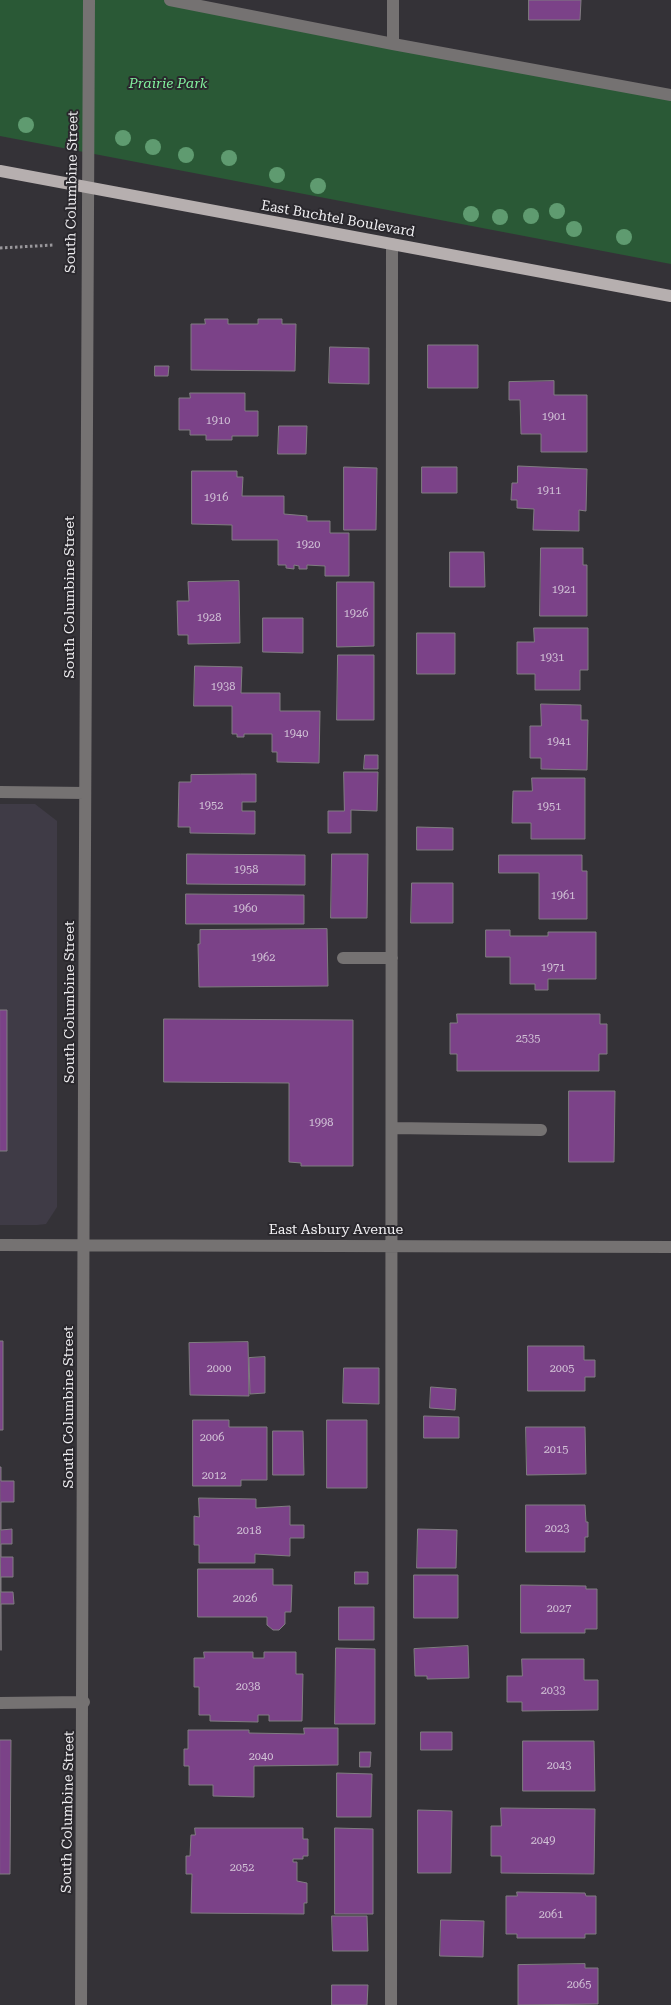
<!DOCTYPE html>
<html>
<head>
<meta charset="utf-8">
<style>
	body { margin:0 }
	canvas { display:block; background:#343237 }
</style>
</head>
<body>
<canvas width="671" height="2005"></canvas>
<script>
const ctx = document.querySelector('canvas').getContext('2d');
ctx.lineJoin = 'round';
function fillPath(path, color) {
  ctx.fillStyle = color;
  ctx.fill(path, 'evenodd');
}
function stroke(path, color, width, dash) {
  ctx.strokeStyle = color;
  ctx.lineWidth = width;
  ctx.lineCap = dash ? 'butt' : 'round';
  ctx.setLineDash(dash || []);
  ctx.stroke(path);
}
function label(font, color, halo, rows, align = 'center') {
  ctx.font = font + ' "Roboto Serif",serif';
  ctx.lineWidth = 4;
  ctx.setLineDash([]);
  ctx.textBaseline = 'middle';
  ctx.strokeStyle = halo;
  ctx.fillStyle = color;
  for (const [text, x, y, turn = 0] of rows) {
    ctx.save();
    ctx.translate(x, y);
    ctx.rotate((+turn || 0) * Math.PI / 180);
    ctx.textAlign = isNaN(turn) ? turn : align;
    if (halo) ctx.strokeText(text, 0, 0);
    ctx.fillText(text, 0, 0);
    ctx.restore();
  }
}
fillPath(new Path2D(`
	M0 804H35L57 821V1207L46 1224 37 1225H0Z`), '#3f3b46');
fillPath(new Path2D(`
	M0 0H170L671 95V264L0 136Z`), '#2a5936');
const building = new Path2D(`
	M529 0H581L580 20H529Z
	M205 319H228V324H258V319H282V324H296L295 371 191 370V324H205Z
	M428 345H478V388H428Z
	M330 347 369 348V384L329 383Z
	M155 366H169L168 376H155Z
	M554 381V395H587V452H541V434H521L520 400H509V382Z
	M190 393H245V411H258V436H232V440H206V435H190V430H179V398H190Z
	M279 426H307L306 454H278Z
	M518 466 587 469 586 511 579 510V531L533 530 534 509 517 508V500H511L512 483H517Z
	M344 467 377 468 376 530H344Z
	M422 467H457V493H422Z
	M192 471H237V477H243L242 496H284V514L307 516V521H330V533H349V576H325V566L307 565V569H299V566L294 565V569L286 568V565H278V540H232V525L192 524Z
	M541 548H583V565H587V616H540Z
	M450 552H484L485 587H450Z
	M239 581 240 643 188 644V635H178L177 601H189L188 582Z
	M337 582H374V646L337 647Z
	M263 618H303V653L263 652Z
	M534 628H588V670H580V690H535V674H517V642H534Z
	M417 633H455V674H417Z
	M338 655H374V720H337Z
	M195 666 242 667 241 693H280V711H320L319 763 277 762V752H272V734H244V737H237V734H232V706H194Z
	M541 704 581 705V720H588L587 770 541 769V758H530V726H541Z
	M365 755H378V769H364Z
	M344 772H378L377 811 351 810V833H328V811H344Z
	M241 774H256V802H242V811H255V834L190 833V827H178L179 782H191V775Z
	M532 778H585V839H531V823H512L513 791H532Z
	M417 827 453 828V850H417Z
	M187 854 305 855V885L187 884Z
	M332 854H368L367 918H331Z
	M499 855H582V871H587V919H539V873H499Z
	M412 883H453V923H411Z
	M186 894 304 895V924H186Z
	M327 929 328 986 199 987 198 944H200V930Z
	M486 930H510V936H548V932H596V979H548V990H535V984H510V957H486Z
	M0 1010H7V1151H0Z
	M457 1014H600V1024H607V1054H599V1071H457V1054H450V1023H457Z
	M164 1019 353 1020V1166H301V1163L289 1162V1083L164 1082Z
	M569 1091H615L614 1162H569Z
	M0 1341H3V1430H0Z
	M248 1342 249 1396 190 1395 189 1343Z
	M528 1346H584V1360H595V1377H585V1391H528Z
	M265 1357V1393L250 1394 249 1358Z
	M344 1368H379V1404L343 1403Z
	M431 1387 456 1389 455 1410 430 1408Z
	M424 1416 459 1417V1438H424Z
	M193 1420H229V1427H267V1480H241V1486H193Z
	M327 1420H367V1488H327Z
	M526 1427H585L586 1474 527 1475Z
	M273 1431H303L304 1475H273Z
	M0 1467H1V1481H14V1502H1V1530L12 1529V1544H1V1557H13V1577H1V1592H13L14 1604H1V1650Z
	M199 1498 256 1499V1508L290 1506V1525H304V1538H290V1556L255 1554V1563H199V1545H194V1516L199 1517Z
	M526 1505H585L586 1522H588V1537H585V1552H526Z
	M418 1529 457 1530 456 1568H417Z
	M198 1569H273V1585H292L291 1612H285V1624L279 1630H273L267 1625V1617H198Z
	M355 1572H368V1584H355Z
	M414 1575H458V1618H414Z
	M521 1585 586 1586V1589H597V1629H585V1633H521Z
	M339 1607H374V1640H339Z
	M468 1646 469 1678 427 1679V1676H415L414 1649Z
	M336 1648 375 1649V1724H335Z
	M204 1652H253V1658H264V1652H296V1674H303L302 1721H269V1715H258V1722L210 1721V1715H199V1687H194V1658H204Z
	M522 1659H584V1680H598V1710L522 1711V1702H507V1676H522Z
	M304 1728H338V1765L254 1766V1797L213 1796V1785H189V1766H184V1749H188V1730H249V1733L304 1734Z
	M421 1732H452V1750H421Z
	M0 1740H11L10 1874H0Z
	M523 1741H594L595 1791H523Z
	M360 1752H371L370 1767H360Z
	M337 1773 372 1774 371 1817H337Z
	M501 1808 595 1809 594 1874 501 1873V1856H491V1826H501Z
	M418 1810 452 1811 451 1873H418Z
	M195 1828H303V1839H308V1856H303V1859H293V1862H297V1881L307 1883V1903H304V1914L191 1913 192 1874H186V1856H190L191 1835H195Z
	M335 1828 373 1829V1914H335Z
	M517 1892 585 1893 586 1896H596V1934H585V1938H517V1934H506V1896H517Z
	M332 1916H367L368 1951H333Z
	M441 1920 484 1921 483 1957 440 1956Z
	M585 1964V1968H598V2004L518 2005V1965Z
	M332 1985H368L367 2005H332Z`);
fillPath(building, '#7b4288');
stroke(building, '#807c81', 1);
stroke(new Path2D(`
	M0 248 54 245`), '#99979b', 3, [2.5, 2.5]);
stroke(new Path2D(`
	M170 0 393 44 671 95
	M393 44V0
	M0 792 85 793
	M343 958H392
	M392 1128 541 1130
	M0 1245 671 1247
	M0 1703 84 1702
	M81 2005C88 1337 80 668 89 0
	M391 2005 392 244`), '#757272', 12);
stroke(new Path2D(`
	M0 171 671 296`), '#b6afaf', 12);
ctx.fillStyle = '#5f9b70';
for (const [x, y] of [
	[26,125],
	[123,138],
	[153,147],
	[186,155],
	[229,158],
	[277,175],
	[318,186],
	[557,211],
	[471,214],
	[531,216],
	[500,217],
	[574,229],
	[624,237]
]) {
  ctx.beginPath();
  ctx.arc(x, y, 8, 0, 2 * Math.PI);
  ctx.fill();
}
label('11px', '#d2c3d7', null, [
	["1901",554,417],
	["1910",218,421],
	["1911",549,491],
	["1916",216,498],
	["1920",308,545],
	["1921",564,590],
	["1926",356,614],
	["1928",209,618],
	["1931",552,658],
	["1938",223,687],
	["1940",296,734],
	["1941",559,742],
	["1952",211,806],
	["1951",549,807],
	["1958",246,870],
	["1961",563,896],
	["1960",245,909],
	["1962",263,958],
	["1971",553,968],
	["2535",528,1039],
	["1998",321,1123],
	["2000",219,1369],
	["2005",562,1369],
	["2006",212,1438],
	["2015",556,1450],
	["2012",214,1476],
	["2023",557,1529],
	["2018",249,1531],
	["2026",245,1599],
	["2027",559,1609],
	["2038",248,1687],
	["2033",553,1691],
	["2040",261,1757],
	["2043",559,1766],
	["2049",543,1841],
	["2052",242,1868],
	["2061",551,1915],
	["2065",579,1985]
]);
label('italic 14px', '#82f19e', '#2a282d', [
	["Prairie Park",168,84]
]);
label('14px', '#efeef1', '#2a282d', [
	["South Columbine Street",72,192,-89],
	["East Buchtel Boulevard",338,219,10],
	["South Columbine Street",70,597,-90],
	["South Columbine Street",70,1002,-90],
	["East Asbury Avenue",336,1230],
	["South Columbine Street",69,1407,-90],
	["South Columbine Street",68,1812,-89]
]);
</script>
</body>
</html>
